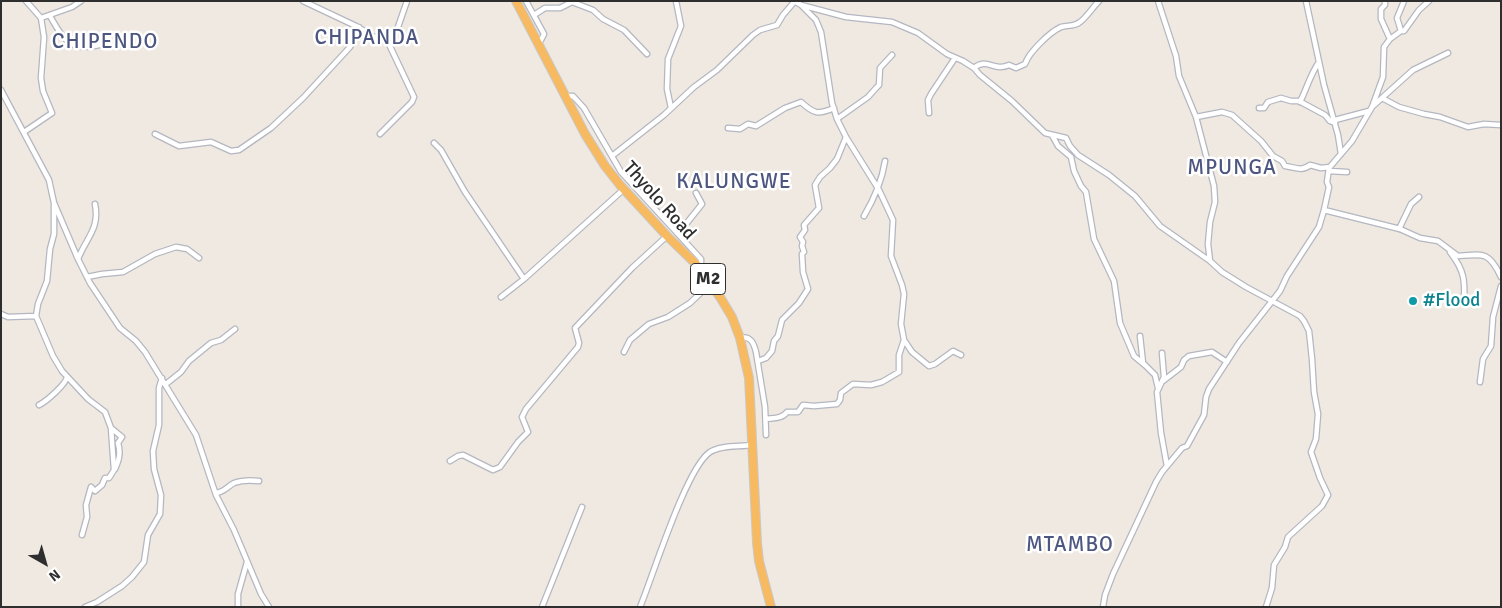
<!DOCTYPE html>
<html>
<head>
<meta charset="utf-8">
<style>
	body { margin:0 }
	#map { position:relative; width:1502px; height:608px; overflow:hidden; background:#efe9e1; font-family:Signika,sans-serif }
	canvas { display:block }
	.frame { position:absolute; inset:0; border:2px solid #2e2e2e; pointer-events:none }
	.north { position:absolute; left:20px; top:538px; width:50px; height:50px; -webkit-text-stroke:4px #fff; paint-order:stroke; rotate:142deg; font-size:14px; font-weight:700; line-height:20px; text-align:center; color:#2e2e2e }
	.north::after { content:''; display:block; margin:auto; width:18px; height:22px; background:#2e2e2e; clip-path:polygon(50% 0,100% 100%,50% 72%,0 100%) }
</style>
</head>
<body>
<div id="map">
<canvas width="1502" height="608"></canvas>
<div class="frame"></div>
<div class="north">N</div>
</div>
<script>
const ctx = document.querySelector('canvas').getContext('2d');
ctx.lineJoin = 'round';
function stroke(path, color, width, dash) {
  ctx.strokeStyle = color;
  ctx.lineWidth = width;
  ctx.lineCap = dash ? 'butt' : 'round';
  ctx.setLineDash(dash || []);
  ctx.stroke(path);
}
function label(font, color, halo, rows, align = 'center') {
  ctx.font = font + ' Signika,sans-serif';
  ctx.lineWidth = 5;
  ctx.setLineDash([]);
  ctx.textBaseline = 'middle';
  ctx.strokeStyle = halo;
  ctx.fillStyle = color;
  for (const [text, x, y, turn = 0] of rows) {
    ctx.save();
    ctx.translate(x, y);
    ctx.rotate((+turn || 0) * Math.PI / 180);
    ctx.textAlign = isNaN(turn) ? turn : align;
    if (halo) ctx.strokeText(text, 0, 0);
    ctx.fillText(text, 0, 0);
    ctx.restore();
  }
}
const minor = new Path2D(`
	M303 1 356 26 381 41 387 40 394 34 398 27 407 1
	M526 1 544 34 541 40 538 41
	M794 1 801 5 846 17 892 22 918 33 947 54 963 61 974 68 980 75 1012 101 1045 133 1066 138 1070 146 1078 155 1109 175 1135 196 1160 226 1210 261
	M1158 1 1176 56 1179 76 1196 117 1214 186 1215 202 1210 222 1208 244 1210 261 1222 272 1246 287 1300 316 1304 321 1309 331 1312 359 1314 392 1318 414 1316 439 1311 452 1320 478 1328 495 1322 506 1288 537 1285 547 1274 565 1272 588 1266 607
	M1306 1 1324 85 1338 135 1341 154
	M1385 1V5L1381 9V19L1390 39
	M802 6 816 20 821 32 832 103 837 119 846 137 879 190 893 220 891 256 902 285 904 294 901 324 904 340 912 352 929 366 935 364 953 351 961 355
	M534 15 545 8H560L572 2 593 10 603 19 624 30 647 54
	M50 16C67 46 72 52 108 43
	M41 18 72 7 81 1
	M1401 31 1397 18 1404 1
	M974 68C987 57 994 72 1009 65L1016 68 1025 64C1029 52 1050 32 1061 27 1067 25 1074 27 1080 22 1085 19 1094 6 1099 1
	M1 90 49 180 54 203 78 259 90 283 120 328 136 341 145 352 196 435 216 495 234 530 261 594 269 607
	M565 96H573L584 108 621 172 701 259V264L698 266
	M1382 98 1399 107 1424 114 1440 117 1468 127 1484 124 1501 125
	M1300 102C1307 88 1310 75 1319 62
	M1373 106 1413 70 1448 53
	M671 108 667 89 668 59 681 26 676 1
	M1259 108H1264L1268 102 1281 98 1291 101H1299L1325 115 1330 121 1335 123
	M929 113 928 100 931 94 955 58
	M1196 117 1222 112 1232 115 1261 141 1273 156 1282 161 1285 166C1294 167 1302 172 1310 165L1321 168 1330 167
	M837 119 868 97 877 87 879 85 880 68 892 55
	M1335 120 1369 111
	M728 128 740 129 748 124 756 126 785 108 801 102C814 114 818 115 834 108
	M24 132 52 113 43 91 41 78 44 37 41 18 26 1
	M155 134 179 146 211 142 231 151 239 150 271 128 303 98 350 47 354 40 359 27
	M380 134 412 102 414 97 387 40
	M1052 135 1058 146 1071 157 1074 171 1081 186 1086 192 1094 239 1114 281 1120 323 1134 356 1146 366
	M434 143 441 150 465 192 524 279
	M612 156 664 115 694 87 717 70 753 35 760 30 777 25 783 15 795 1
	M1329 171 1347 172
	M54 204V234L50 249 47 281 38 304 36 316 53 356 62 371 88 399 105 412 111 428 114 470 109 478H105L102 485 95 491 91 487 86 505 87 517 82 535
	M1324 210 1400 229 1420 238 1438 241 1458 256C1483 254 1489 251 1501 277
	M864 216C874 199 882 181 885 161
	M1399 229 1411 204 1419 197
	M678 234 702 204 696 193
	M1450 252C1465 271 1465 281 1464 304
	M78 259C86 238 100 229 95 204
	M87 277 102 274 123 272 155 254 176 247 187 249 199 258
	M501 297 524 279 624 189
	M1 314 8 317 36 316
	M1140 336 1143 363 1155 375 1158 388
	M740 338C751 335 754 344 756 352L765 407 766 435
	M624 352 630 340 649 324 668 317 690 303 711 283
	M1162 353 1164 377 1157 392 1161 433 1167 466
	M758 361 766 358 772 351 774 341 778 336 782 320 799 303 808 289 803 272 802 254 804 252 802 246 803 242 800 237 805 230 804 225 819 208 815 185 820 177 830 168 837 159 846 137
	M1163 381 1181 367 1184 360 1189 356 1212 352 1227 362
	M1480 382 1483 359 1491 346 1493 317 1501 286
	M166 384 181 372 189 361 211 343 221 340 235 329
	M39 405C47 401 66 384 67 377
	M766 419C773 418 782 419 787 412H798L803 405 814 406 837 404 840 400 841 393 853 384 871 385 882 382 899 372V355L904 340
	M111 428 122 437 118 443C121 453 119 460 115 469
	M450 461 458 456 463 455 493 470 500 467 518 442 528 432 522 417 526 409 578 347 579 343 575 328 632 268 667 236
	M216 493C224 492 227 487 234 483 242 480 251 480 259 481
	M85 607 97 602 122 586 132 577 144 562 148 535 160 514 161 495 154 469 153 451 159 425V388L162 378
	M238 607V594L247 562
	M542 607 582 507
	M640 607C653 576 686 468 710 452 721 445 739 447 752 445
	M1103 607 1105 595 1113 574 1156 482 1162 472 1182 448 1187 446 1204 415 1206 397 1209 389 1239 343 1280 291 1287 276 1319 227 1324 210 1329 187 1327 182 1329 168 1352 141 1372 107 1383 77 1384 47 1390 39 1401 31H1404L1419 10 1429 1`);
const trunk = new Path2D(`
	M516 1 585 134 605 166 620 185 667 236 698 266 720 297 732 317 740 338 749 378 757 543 759 561 771 607`);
stroke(minor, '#b4b7c1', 7);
stroke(trunk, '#c9c9c9', 10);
stroke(minor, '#fff', 4.5);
stroke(trunk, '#f8ba60', 8);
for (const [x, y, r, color] of [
	[1413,301,5,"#0f9aa8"]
]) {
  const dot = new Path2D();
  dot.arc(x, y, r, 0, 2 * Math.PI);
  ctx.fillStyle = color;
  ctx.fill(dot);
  stroke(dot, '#fff', 2);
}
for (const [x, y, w] of [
	[708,279,35]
]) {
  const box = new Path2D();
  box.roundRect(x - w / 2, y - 15.5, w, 31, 4);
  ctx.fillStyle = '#fff';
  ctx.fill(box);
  stroke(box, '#2e2e2e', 1);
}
label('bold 18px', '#2e2e2e', null, [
	["M2",708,279]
]);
label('19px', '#2e2e2e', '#fff', [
	["Thyolo Road",659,201,48]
]);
label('19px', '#0d838f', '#fff', [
	["#Flood",1423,301]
], 'left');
ctx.letterSpacing = '1px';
label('21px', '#4d5680', '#fff', [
	["CHIPANDA",367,38],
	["CHIPENDO",105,42],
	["MPUNGA",1232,168],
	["KALUNGWE",734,182],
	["MTAMBO",1070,545]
]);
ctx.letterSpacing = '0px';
</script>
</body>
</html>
